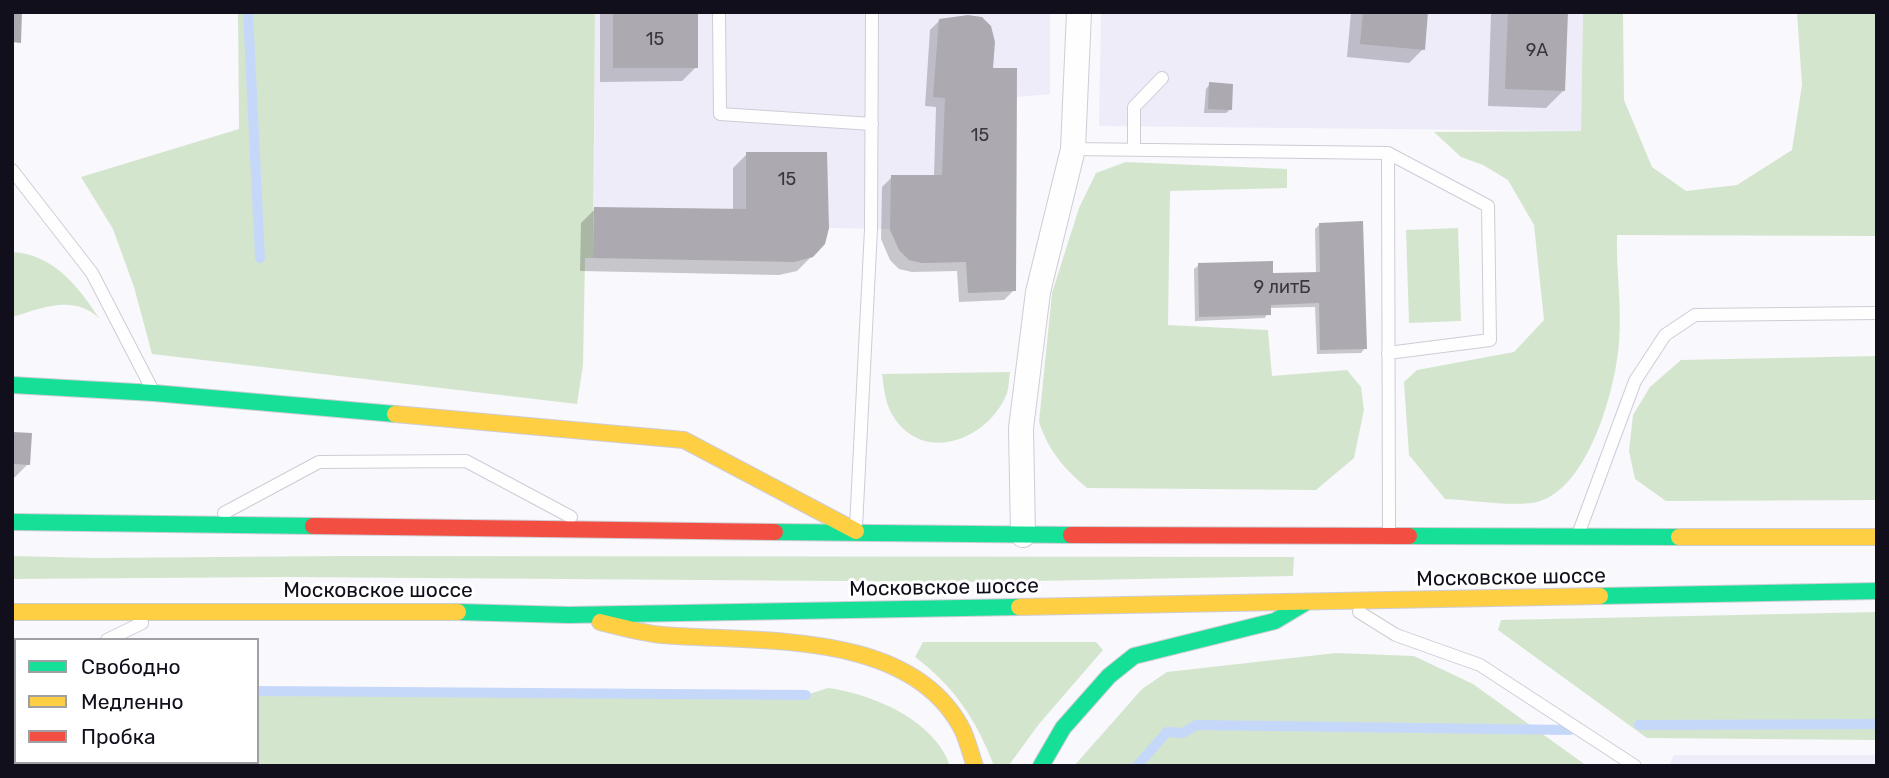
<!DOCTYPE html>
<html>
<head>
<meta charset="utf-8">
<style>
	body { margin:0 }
	#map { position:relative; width:1889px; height:778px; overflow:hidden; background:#f9f8fd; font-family:Rubik,sans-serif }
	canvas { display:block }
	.frame { position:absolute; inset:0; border:14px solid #110f1b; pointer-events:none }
	.legend { position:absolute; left:14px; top:638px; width:245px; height:126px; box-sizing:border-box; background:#fff; border:2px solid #a09fa4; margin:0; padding:9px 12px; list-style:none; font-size:21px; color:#110f1b }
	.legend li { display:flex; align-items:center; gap:14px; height:35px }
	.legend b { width:35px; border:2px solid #a09fa4 }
</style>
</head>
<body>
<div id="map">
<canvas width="1889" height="778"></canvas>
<div class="frame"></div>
<ul class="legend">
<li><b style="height:9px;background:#16e098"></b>Свободно</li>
<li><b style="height:9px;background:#ffcf43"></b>Медленно</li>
<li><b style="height:9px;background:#f24e42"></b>Пробка</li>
</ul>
</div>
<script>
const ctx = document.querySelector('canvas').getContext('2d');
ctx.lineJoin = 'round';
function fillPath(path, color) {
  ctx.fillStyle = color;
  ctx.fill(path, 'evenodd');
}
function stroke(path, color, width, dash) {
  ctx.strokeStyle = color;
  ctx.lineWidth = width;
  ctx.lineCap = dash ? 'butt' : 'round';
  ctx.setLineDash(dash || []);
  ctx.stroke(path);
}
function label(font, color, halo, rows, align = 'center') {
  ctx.font = font + ' Rubik,sans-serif';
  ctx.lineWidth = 6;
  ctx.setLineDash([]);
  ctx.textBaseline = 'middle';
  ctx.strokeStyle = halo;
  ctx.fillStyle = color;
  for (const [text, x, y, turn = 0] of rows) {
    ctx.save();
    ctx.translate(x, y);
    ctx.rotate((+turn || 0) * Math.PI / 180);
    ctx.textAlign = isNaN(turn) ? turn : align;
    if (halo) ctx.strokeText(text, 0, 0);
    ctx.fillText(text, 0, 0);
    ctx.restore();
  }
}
fillPath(new Path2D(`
	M595 12H1050V94L1017 97 1016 291 968 293 966 262 922 263 909 260 899 250 889 229 829 228 825 244 813 257 794 262 594 207Z
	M1101 12H1583L1581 131 1099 126Z
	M1674 755H1877V766H1669Z`), '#eeecf8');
fillPath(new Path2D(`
	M238 12H595L593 258H585L583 365 577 404 152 354 134 287 113 229 81 177 239 129Z
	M1583 12H1623L1624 100 1652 167 1686 191 1737 185 1792 150 1802 85 1797 12H1877V236L1617 235C1616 270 1622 307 1619 342 1616 388 1587 497 1531 503 1504 506 1473 500 1445 499L1409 455 1404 382 1417 370 1514 352 1544 320 1534 225 1508 180 1483 165 1461 157 1434 132 1581 131Z
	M1126 162 1287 169V188L1170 191 1168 325 1268 330 1272 376 1347 370 1361 387 1364 410 1354 458 1316 490 1087 488C1064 469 1048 450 1039 422L1052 293 1079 208 1096 173Z
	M1458 228 1461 321 1409 323 1406 230Z
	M12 252C53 254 78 286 99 318 73 294 42 308 12 317Z
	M1877 356V500L1666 501 1635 479 1629 451 1633 415 1650 387 1681 360Z
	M1010 372C1009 378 1009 387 1007 393 989 440 923 465 893 416 885 404 884 388 882 374Z
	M12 556 95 558 344 556 1294 557 1293 576 983 582 285 577 12 579Z
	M1877 612V740L1647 738 1498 630 1501 620Z
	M923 642H1096L1103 650 1039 724 1009 765 994 766C977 721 954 686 915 657Z
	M1336 653 1414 656 1473 684 1587 766H1074L1142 689 1167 672Z
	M828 688C872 694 935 720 950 766H12V703L16 702V762H257V691L806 695Z`), '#d4e5ce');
fillPath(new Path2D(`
	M600 12H696V67L682 81 600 82Z
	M1351 12H1427L1423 49 1409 63 1347 57Z
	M1491 12H1566L1564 90 1546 108 1488 106Z
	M940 20 991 70 1014 290 1004 300 959 302 957 271 912 272 899 269 890 260 881 239 882 187 892 177H934L936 107 925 106 930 30Z
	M1210 84 1231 109 1226 113H1204L1206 89Z
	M747 154 812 256 797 271 779 275 580 271 581 223 595 209 733 211V168Z
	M1320 224 1365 348 1361 353 1317 354 1315 307 1269 308 1265 318 1195 321 1194 269 1199 265 1271 275 1316 274 1315 229Z
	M12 434 28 464 14 478H12Z`), '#0003');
stroke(new Path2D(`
	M248 12 260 258
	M257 691 806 695
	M1639 725 1877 724
	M12 754H16
	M137 766 140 762
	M1137 766 1167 732 1183 733 1196 725 1570 730`), '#c6d8fa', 10);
fillPath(new Path2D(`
	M12 12H22L21 43 12 42Z
	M613 12H698V68H613Z
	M1363 12H1428L1425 50 1360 44Z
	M1508 12H1568L1565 91 1505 89Z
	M968 15 982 17 991 26 995 42 993 68H1017L1016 291 968 293 966 262 922 263 909 260 899 250 890 229 891 175H942L945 98 933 97 939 19Z
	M1209 82 1233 84 1232 110 1208 109Z
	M746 152H827L829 228 825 244 813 257 794 262 593 258 594 207 746 209Z
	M1363 221 1367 349 1320 350 1319 303 1271 305V315L1199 317 1198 263 1273 261V273L1320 272 1319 223Z
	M12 432 32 433 30 465 12 464Z`), '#ada9b1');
const lane = new Path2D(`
	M719 12 720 114 872 124
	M1073 149 1388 153 1488 206 1490 340 1388 353
	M1134 150V107L1162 78
	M1388 153 1389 533
	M12 170 92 273 152 389
	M224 513 319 462 466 461 571 517
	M856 527 871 229 872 12
	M1579 532 1635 381 1665 335 1695 315 1877 313
	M1359 612 1396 635 1480 665 1635 766
	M107 640 142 623
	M12 676H16`);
const street = new Path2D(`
	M1023 535 1021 428 1038 292 1073 149 1079 12`);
const fast = new Path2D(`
	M12 385 154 393 395 414
	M12 522 313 526
	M775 532 1071 535
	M1409 536 1679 537
	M1600 596 1877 591
	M458 612 569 615 1019 607
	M1041 766 1063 728 1109 676 1134 656 1275 621 1305 603`);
const slow = new Path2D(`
	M395 414 684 440 856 531
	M1679 537H1877
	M1019 607 1600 596
	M12 612H458
	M600 622C621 627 641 633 662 635 756 643 912 628 963 731 968 742 971 755 975 766`);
const jam = new Path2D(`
	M313 526 775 532
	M1071 535 1409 536`);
stroke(lane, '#ceccd5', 14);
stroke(street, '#ceccd5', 26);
stroke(fast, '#ceccd5', 18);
stroke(slow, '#ceccd5', 18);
stroke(jam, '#ceccd5', 18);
stroke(lane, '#fefeff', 12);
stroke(street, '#fefeff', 24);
stroke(fast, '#16e098', 16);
stroke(slow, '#ffcf43', 16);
stroke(jam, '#f24e42', 16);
label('18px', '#383640', null, [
	["15",655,40],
	["9А",1537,51],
	["15",980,136],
	["15",787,180],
	["9 литБ",1282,288]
]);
label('21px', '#110f1b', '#fff', [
	["Московское шоссе",1511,578,-1],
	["Московское шоссе",944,588,-1],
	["Московское шоссе",378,591]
]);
</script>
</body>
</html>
